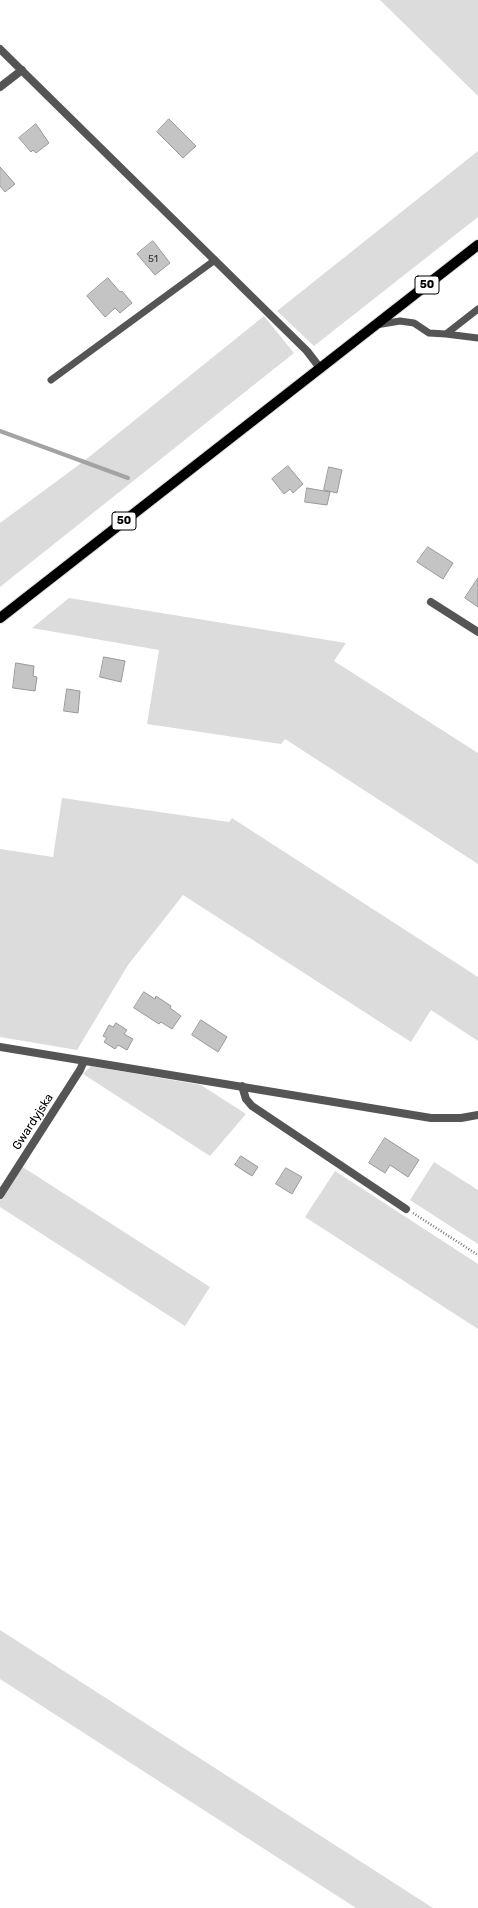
<!DOCTYPE html>
<html>
<head>
<meta charset="utf-8">
<style>
	body { margin:0 }
	canvas { display:block; background:#fff }
</style>
</head>
<body>
<canvas width="478" height="1908"></canvas>
<script>
const ctx = document.querySelector('canvas').getContext('2d');
ctx.lineJoin = 'round';
function fillPath(path, color) {
  ctx.fillStyle = color;
  ctx.fill(path, 'evenodd');
}
function stroke(path, color, width, dash) {
  ctx.strokeStyle = color;
  ctx.lineWidth = width;
  ctx.lineCap = dash ? 'butt' : 'round';
  ctx.setLineDash(dash || []);
  ctx.stroke(path);
}
function label(font, color, halo, rows, align = 'center') {
  ctx.font = font + ' Rubik,sans-serif';
  ctx.lineWidth = 3;
  ctx.setLineDash([]);
  ctx.textBaseline = 'middle';
  ctx.strokeStyle = halo;
  ctx.fillStyle = color;
  for (const [text, x, y, turn = 0] of rows) {
    ctx.save();
    ctx.translate(x, y);
    ctx.rotate((+turn || 0) * Math.PI / 180);
    ctx.textAlign = isNaN(turn) ? turn : align;
    if (halo) ctx.strokeText(text, 0, 0);
    ctx.fillText(text, 0, 0);
    ctx.restore();
  }
}
fillPath(new Path2D(`
	M380 0H478V96Z
	M478 151V217L314 346 277 311Z
	M264 316 294 353 0 587V523L84 461Z
	M69 598 346 643 334 661 478 753V864L285 739 281 744 147 724 159 650 32 628Z
	M62 798 229 822 232 818 478 977V1041L431 1010 411 1042 183 895 128 965 77 1050 0 1037V849L53 857Z
	M91 1066 201 1085 246 1114 210 1156 83 1074Z
	M434 1162 478 1190V1244L410 1200Z
	M21 1166 210 1287 185 1326 0 1207V1201Z
	M335 1171 478 1264V1329L305 1217Z
	M0 1630 433 1908H356L0 1679Z`), '#dcdcdc');
stroke(new Path2D(`
	M0 431 128 478`), '#a3a3a3', 4);
const building = new Path2D(`
	M169 119 196 146 183 158 157 132Z
	M36 124 49 143 36 153 33 150 31 152 19 138Z
	M0 167 15 184 5 192 0 186Z
	M153 241 170 263 155 275 137 254Z
	M108 278 120 292 122 291 132 303 120 313 115 308 105 317 87 296Z
	M288 466 303 484 293 493 290 489 284 494 272 479Z
	M329 467 342 470 337 493 324 490Z
	M307 488 330 492 327 505 305 502Z
	M428 547 453 563 443 579 417 562Z
	M478 578V607L465 598Z
	M104 657 125 661 121 682 100 677Z
	M16 663 34 666 33 676 37 677 35 691 13 688Z
	M67 689 80 691 78 713 64 711Z
	M144 992 155 999 156 996 171 1006 170 1008 181 1016 172 1029 161 1022 159 1024 134 1008Z
	M201 1020 227 1037 218 1052 192 1035Z
	M116 1023 127 1030 124 1034 133 1039 127 1050 118 1045 115 1049 104 1042 107 1038 103 1036 109 1025 113 1027Z
	M385 1138 419 1160 408 1177 390 1165 385 1173 369 1163Z
	M241 1156 258 1167 252 1176 235 1165Z
	M286 1168 302 1177 292 1194 276 1184Z`);
fillPath(building, '#c4c4c4');
stroke(building, '#999', 1);
const primary = new Path2D(`
	M0 618 478 245`);
stroke(primary, '#dbdbdb', 12);
stroke(new Path2D(`
	M413 1213 478 1255`), '#777', 2.5, [1, 2]);
stroke(new Path2D(`
	M376 325 400 321 414 323 429 333 446 334 478 309
	M446 334 478 338
	M51 380 215 260`), '#555', 7);
stroke(new Path2D(`
	M0 49 307 351 320 368
	M0 87 22 70
	M431 602 478 632
	M0 1047 431 1118H461L478 1115
	M242 1086 246 1099 252 1106 406 1209
	M0 1195 80 1070 84 1061`), '#555', 8);
stroke(primary, '#000', 10);
label('10px', '#313131', null, [
	["51",153,259]
]);
for (const [x, y, w] of [
	[427,285,24],
	[124,521,24]
]) {
  const box = new Path2D();
  box.roundRect(x - w / 2, y - 9, w, 18, 3);
  ctx.fillStyle = '#fff';
  ctx.fill(box);
  stroke(box, '#000', 1);
}
label('bold 11px', '#000', null, [
	["50",427,285],
	["50",124,521]
]);
label('12px', '#000', '#fff', [
	["Gwardyjska",33,1122,-57]
]);
</script>
</body>
</html>
